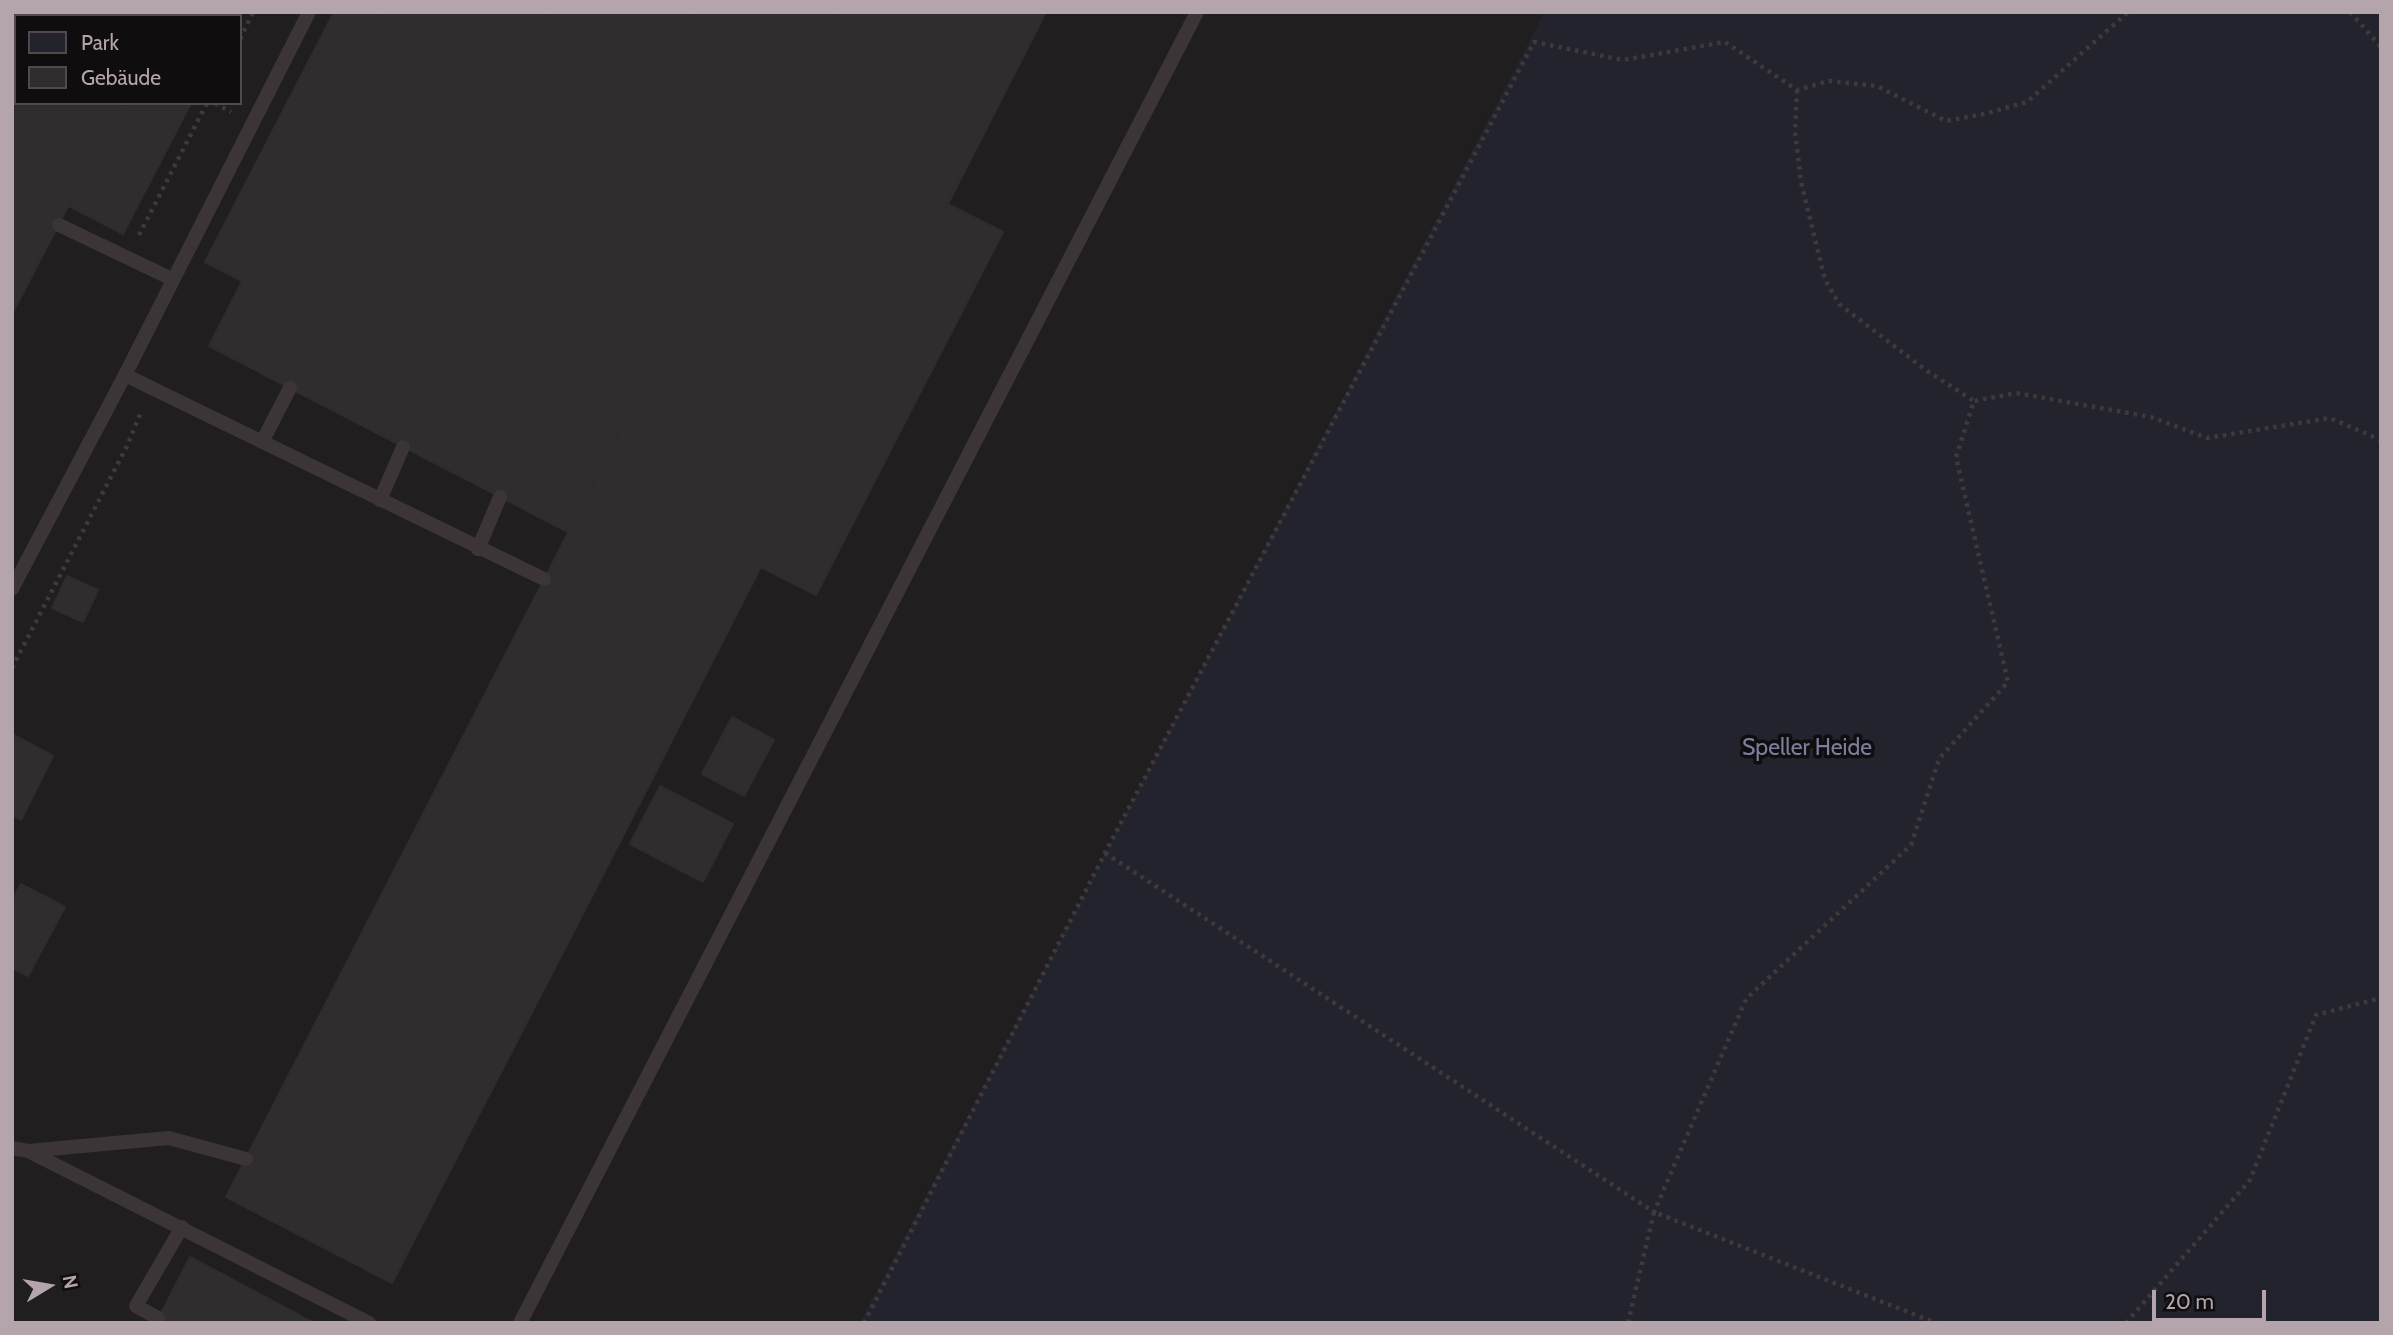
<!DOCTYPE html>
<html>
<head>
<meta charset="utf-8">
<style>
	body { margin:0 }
	#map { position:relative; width:2393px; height:1335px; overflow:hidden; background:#141212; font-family:Cabin,sans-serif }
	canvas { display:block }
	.frame { position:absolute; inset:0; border:14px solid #b4a4ac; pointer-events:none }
	.legend { position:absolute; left:14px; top:14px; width:228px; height:91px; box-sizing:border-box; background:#0f0d0e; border:2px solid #51494d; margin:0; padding:9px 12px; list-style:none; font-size:21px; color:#b4a4ac }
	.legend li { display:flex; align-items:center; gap:14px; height:35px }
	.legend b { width:35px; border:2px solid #51494d }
	.north { position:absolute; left:14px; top:1251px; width:70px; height:70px; -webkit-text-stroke:5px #0f0d0e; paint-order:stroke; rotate:79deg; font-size:19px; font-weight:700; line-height:28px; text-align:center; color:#b4a4ac }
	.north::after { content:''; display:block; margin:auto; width:24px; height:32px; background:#b4a4ac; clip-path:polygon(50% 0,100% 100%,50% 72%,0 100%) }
	.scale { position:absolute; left:2152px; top:1290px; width:114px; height:32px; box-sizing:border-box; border:4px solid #b4a4ac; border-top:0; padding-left:9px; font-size:21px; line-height:24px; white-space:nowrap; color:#b4a4ac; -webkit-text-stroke:5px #0f0d0e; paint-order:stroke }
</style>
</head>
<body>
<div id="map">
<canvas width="2393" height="1335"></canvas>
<div class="frame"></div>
<ul class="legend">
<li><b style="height:19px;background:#22232c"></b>Park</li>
<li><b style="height:19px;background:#302d2e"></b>Gebäude</li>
</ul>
<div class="north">N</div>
<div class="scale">20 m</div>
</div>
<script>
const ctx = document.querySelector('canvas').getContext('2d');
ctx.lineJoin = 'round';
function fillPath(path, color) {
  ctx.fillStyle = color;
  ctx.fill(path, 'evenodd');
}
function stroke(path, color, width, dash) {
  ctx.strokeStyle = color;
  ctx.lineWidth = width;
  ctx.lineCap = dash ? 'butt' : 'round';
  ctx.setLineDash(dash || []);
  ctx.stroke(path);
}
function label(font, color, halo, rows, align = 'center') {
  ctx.font = font + ' Cabin,sans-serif';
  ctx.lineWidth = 7;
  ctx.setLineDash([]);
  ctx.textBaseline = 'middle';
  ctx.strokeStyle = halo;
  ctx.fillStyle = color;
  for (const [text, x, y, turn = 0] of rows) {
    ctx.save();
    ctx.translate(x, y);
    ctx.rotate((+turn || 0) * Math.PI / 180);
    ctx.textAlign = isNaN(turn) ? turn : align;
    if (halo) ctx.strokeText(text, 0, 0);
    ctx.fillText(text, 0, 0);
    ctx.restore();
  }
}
fillPath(new Path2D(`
	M12 12H1544L859 1323H12ZM16 16H240V103H16Z`), '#211e1f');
fillPath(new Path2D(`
	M1544 12H2381V1323H859Z`), '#22232c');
const building = new Path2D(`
	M12 12H25L24 16H16V31L12 37Z
	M25 12H169L168 16H24Z
	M169 12H238L236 16H168Z
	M334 12H380L242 281 205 262Z
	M380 12H547L340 414 209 346Z
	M547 12H693L456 474 340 414Z
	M693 12H835L781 117 669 59Z
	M835 12H1046L948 204 781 117Z
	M16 31V103H122L12 314V37Z
	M669 59 781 117 568 532 456 474Z
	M122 103H191L123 234 69 206Z
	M781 117 948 204 748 592 582 506Z
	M948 204 1003 232 816 595 761 567Z
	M582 506 748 592 604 873 437 787Z
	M67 576 98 590 83 622 52 608Z
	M732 717 774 740 744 796 702 774Z
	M12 734 53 756 21 820 12 815Z
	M660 786 733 824 703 882 630 844Z
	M437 787 604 873 392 1283 226 1197Z
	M21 884 65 907 28 976 12 968V901Z
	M190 1257 314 1323H156Z`);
fillPath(building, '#302d2e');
stroke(building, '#302c2d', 2);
stroke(new Path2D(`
	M2350 12 2381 47
	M240 39 253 12
	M1797 90 1795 131 1801 182 1825 280 1839 304 1927 371 1974 401
	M215 103 231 112
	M139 235 207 103
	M12 668 127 446 141 412
	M1105 853 1654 1212 1746 999 1911 845 1939 759 2008 682 1956 457 1974 401 2016 393 2151 417 2207 438 2330 418 2381 440
	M864 1323 1105 853 1534 42 1623 60 1725 42 1797 90 1829 81 1877 86 1946 121 1984 114 2027 102 2128 12
	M1628 1323 1654 1212 1936 1323
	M2126 1323 2250 1180 2316 1015 2381 998`), '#40393c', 4.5, [3.5, 5]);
stroke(new Path2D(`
	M59 225 172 279
	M125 375 544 579
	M262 442 290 388
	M380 500 403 447
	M478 549 500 497
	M12 589 125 375 309 12
	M12 1148 28 1151 369 1323
	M28 1151 169 1138 246 1159
	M158 1318 136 1306 182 1227
	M520 1323 1197 12`), '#3b3537', 14);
label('23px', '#7a7fa0', '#0f0d0e', [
	["Speller Heide",1807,748]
]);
</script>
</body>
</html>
